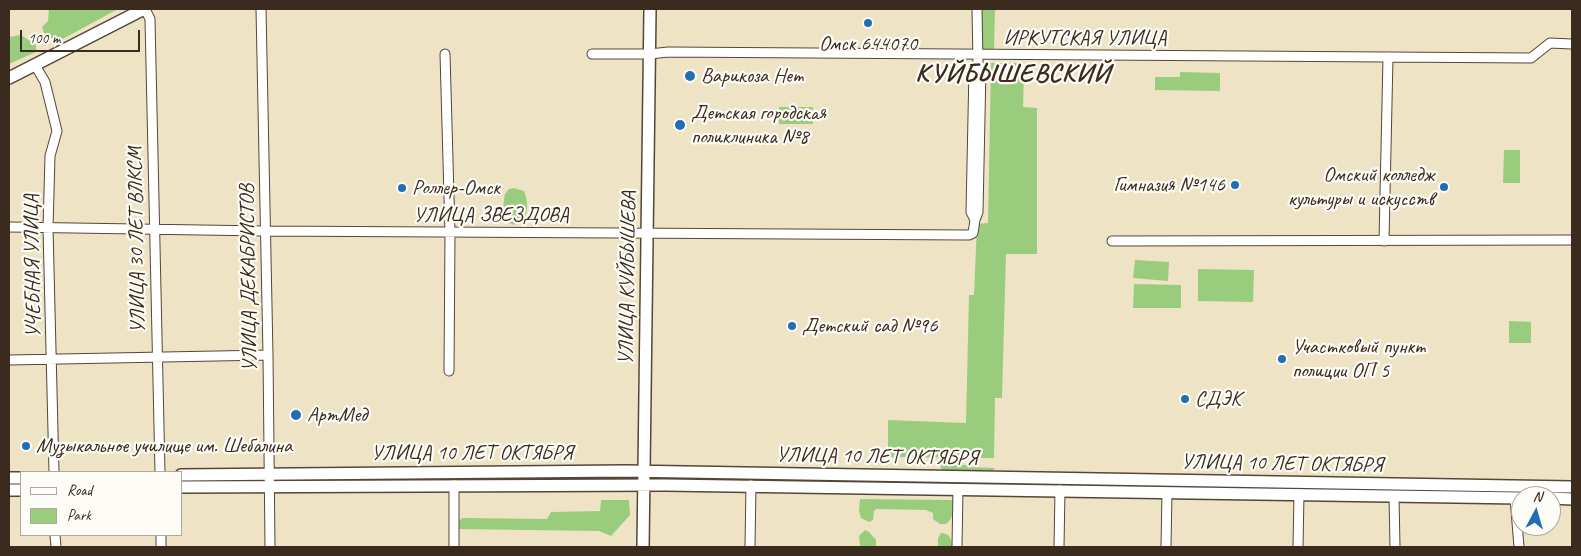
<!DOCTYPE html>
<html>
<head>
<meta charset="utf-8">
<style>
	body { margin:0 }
	#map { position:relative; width:1581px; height:556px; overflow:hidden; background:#eee4c5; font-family:Caveat,sans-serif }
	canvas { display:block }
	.frame { position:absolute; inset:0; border:10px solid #3b2a1e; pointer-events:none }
	.legend { position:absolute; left:20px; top:471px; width:162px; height:65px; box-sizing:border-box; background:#fdfcf7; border:1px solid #afa8a0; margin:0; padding:6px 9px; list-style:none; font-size:15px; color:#3b2a1e }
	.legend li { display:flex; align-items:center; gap:10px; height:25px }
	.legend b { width:25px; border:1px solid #afa8a0 }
	.north { position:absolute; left:1511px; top:486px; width:50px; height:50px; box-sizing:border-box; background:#fdfcf7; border:1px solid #afa8a0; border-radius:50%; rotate:6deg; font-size:14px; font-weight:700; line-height:20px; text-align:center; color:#3b2a1e }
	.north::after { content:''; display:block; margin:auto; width:18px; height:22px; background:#1f6fb2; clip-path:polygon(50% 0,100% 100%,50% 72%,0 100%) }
	.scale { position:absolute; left:20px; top:30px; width:120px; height:22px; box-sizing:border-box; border:2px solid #3b2a1e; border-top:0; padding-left:6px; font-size:15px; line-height:18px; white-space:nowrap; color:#3b2a1e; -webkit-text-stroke:4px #fdfcf7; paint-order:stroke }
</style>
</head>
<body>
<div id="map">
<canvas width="1581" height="556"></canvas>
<div class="frame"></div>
<ul class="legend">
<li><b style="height:6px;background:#fff"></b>Road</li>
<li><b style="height:14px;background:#99cd7d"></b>Park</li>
</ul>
<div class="north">N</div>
<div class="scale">100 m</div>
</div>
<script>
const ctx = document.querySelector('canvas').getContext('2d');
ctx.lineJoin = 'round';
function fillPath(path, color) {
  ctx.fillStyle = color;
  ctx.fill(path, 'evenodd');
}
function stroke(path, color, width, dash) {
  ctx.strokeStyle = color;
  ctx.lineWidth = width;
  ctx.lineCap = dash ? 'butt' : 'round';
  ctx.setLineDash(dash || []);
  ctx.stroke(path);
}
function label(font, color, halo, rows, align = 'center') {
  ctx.font = font + ' Caveat,sans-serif';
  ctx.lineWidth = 4.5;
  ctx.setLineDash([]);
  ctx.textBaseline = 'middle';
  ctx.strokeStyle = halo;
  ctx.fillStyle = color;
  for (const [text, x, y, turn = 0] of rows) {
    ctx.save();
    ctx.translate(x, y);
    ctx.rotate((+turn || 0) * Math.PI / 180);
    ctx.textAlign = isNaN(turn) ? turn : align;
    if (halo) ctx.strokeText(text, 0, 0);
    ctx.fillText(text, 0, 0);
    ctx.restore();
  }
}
fillPath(new Path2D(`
	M49 9H118L57 42 44 33 42 27 48 21Z
	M974 9H995L994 50H975Z
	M21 35 36 45V52L9 64V37Z
	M991 63H1016L1024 73 1023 107 1037 108V254H1006L1002 398H995L994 458 888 457V420L966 423 969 295H974L977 224 988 223Z
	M1180 72 1220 73V91L1155 90V77H1180Z
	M779 107H813V124H779Z
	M1504 150H1520V183H1503Z
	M514 188 524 191C539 230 495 240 505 194L509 189Z
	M1135 260 1169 262 1168 281 1133 278Z
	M1198 269 1254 270 1253 302 1198 301Z
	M1134 284 1181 285V308H1133Z
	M1509 321 1531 322V343H1509Z
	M940 464 968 465 969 467 995 468 992 472 942 471Z
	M860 499 953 500C953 510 954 518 946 524H940L933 519V513L926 510 876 509 874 511 873 520 869 522 861 518 859 511Z
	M601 500H629L630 515 611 536 599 531 456 529 457 523 462 518 547 519 551 512 600 511Z
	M865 530 869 532 876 540V547L860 546 859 536Z
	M941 533C950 533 952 540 952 547H938V538Z`), '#99cd7d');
const minor = new Path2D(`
	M145 9 150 19 160 472
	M261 9 268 355 270 547
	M445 54 450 232 449 371
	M592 54H650L668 52 1531 58 1550 43 1572 44
	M35 65 45 82 57 131 50 156 48 228 54 472
	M975 220 971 212 974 69 978 63 977 9
	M9 227 265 231 969 235 973 233 975 220 978 212 981 69 978 63
	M1112 241 1572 240
	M1384 241 1388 57
	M9 360 268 355
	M454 485V547
	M1394 496 1395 547
	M1515 498 1519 547
	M55 535 56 547
	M161 535V547
	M750 547 751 485
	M957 547 958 489
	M1059 547 1060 490
	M1166 547 1167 492
	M1298 547 1299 494`);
const major = new Path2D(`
	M9 78 144 9
	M181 475 626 471 1572 487
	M9 478H21
	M181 487 665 485 1521 498
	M9 490H21
	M1551 498 1572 499
	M643 547 650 9`);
stroke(minor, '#564637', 11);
stroke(major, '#564637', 14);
stroke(minor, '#fff', 9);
stroke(major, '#fff', 11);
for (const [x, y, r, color] of [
	[868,23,5,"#1f6fb2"],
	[690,76,6,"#1f6fb2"],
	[680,125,6,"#1f6fb2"],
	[1235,185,5,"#1f6fb2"],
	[1444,187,5,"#1f6fb2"],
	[402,188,5,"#1f6fb2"],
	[792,326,5,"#1f6fb2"],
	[1282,359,5,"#1f6fb2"],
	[1185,399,5,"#1f6fb2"],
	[296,415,6,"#1f6fb2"],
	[26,446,5,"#1f6fb2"]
]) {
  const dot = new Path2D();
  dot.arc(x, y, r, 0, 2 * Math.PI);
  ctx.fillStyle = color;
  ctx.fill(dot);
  stroke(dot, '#fdfcf7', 2);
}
label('21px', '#3b2a1e', '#fdfcf7', [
	["ИРКУТСКАЯ УЛИЦА",1085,38],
	["УЛИЦА ЗВЕЗДОВА",491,215],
	["УЛИЦА 30 ЛЕТ ВЛКСМ",137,240,-91],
	["УЧЕБНАЯ УЛИЦА",33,266,-91],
	["УЛИЦА ДЕКАБРИСТОВ",249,278,-91],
	["УЛИЦА КУЙБЫШЕВА",628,278,-89],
	["УЛИЦА 10 ЛЕТ ОКТЯБРЯ",472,453],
	["УЛИЦА 10 ЛЕТ ОКТЯБРЯ",877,457,1],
	["УЛИЦА 10 ЛЕТ ОКТЯБРЯ",1282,464,1]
]);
label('21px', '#3b2a1e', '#fdfcf7', [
	["Омск 644070",868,44,"center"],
	["Варикоза Нет",701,76],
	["Детская городская",691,113],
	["поликлиника №8",691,137],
	["Омский колледж",1434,175,"right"],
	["культуры и искусств",1434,199,"right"],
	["Гимназия №146",1225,185,"right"],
	["Роллер-Омск",412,188],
	["Детский сад №96",802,326],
	["Участковый пункт",1292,347],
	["полиции ОП 5",1292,371],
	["СДЭК",1195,399],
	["АртМед",307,415],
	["Музыкальное училище им. Шебалина",36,446]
], 'left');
ctx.letterSpacing = '1px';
label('bold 26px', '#3b2a1e', '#fdfcf7', [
	["КУЙБЫШЕВСКИЙ",1013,74]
]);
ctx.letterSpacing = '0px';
</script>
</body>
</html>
